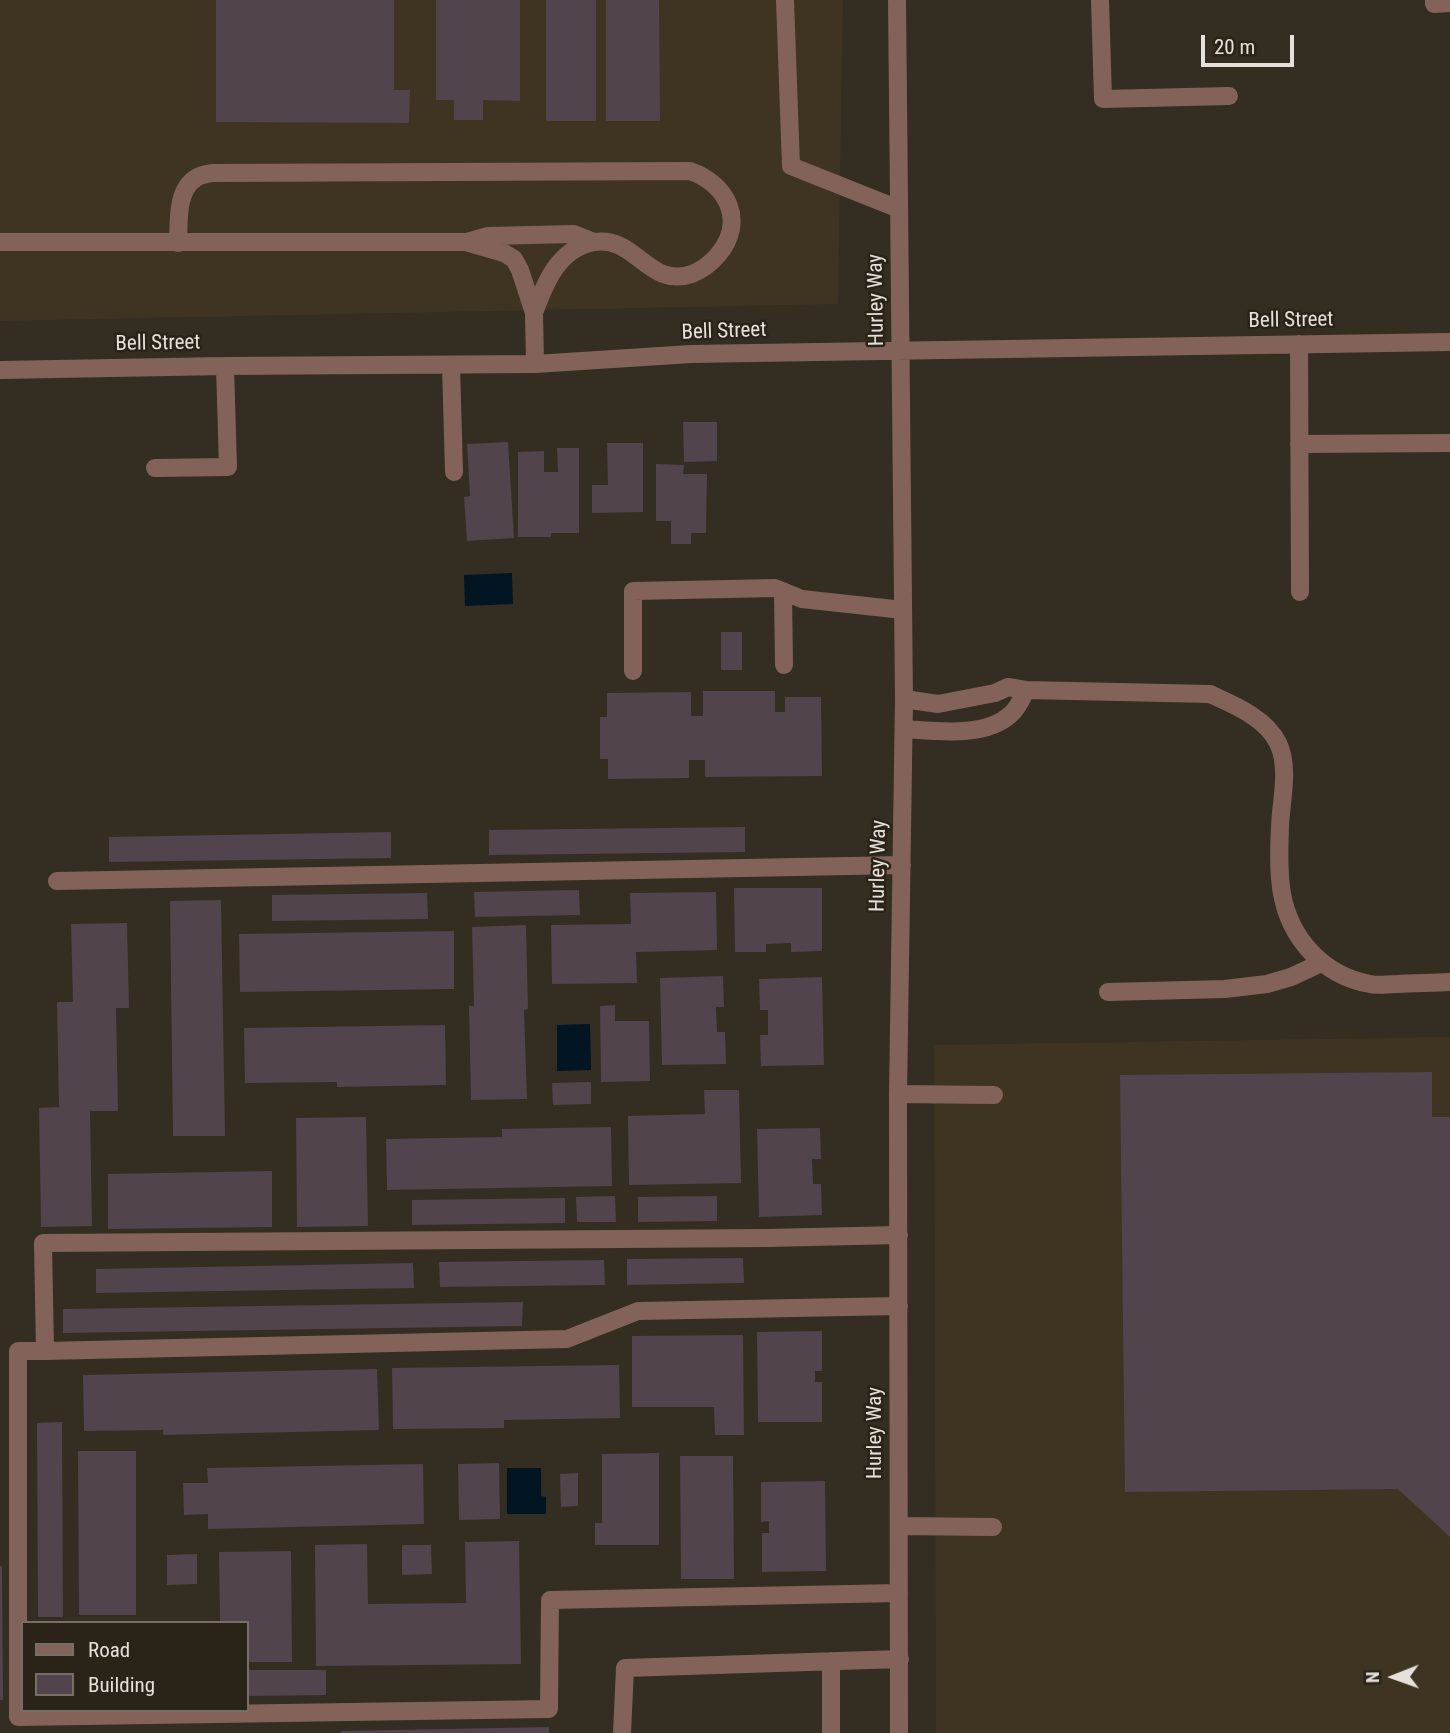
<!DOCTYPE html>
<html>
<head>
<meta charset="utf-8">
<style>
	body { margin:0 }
	#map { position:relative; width:1450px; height:1733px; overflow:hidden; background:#342d21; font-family:"Roboto Condensed",sans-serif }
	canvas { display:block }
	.legend { position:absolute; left:21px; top:1621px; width:228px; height:91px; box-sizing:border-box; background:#2a2418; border:2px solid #756f65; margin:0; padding:9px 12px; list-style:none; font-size:21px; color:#e5e0d9 }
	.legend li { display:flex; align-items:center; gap:14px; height:35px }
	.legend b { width:35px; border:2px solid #756f65 }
	.north { position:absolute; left:1359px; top:1642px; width:70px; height:70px; -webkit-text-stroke:5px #2a2418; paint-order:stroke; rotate:269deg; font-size:19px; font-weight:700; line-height:28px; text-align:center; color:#e5e0d9 }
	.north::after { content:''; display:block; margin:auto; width:24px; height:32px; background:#e5e0d9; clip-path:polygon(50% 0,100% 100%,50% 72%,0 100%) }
	.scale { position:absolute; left:1201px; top:35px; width:93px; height:32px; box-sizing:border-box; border:4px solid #e5e0d9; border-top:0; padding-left:9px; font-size:21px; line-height:24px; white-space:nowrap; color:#e5e0d9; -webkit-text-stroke:5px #2a2418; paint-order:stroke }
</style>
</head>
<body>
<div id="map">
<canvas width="1450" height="1733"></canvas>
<ul class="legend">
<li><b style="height:9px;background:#836359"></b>Road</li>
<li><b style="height:19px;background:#52444c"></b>Building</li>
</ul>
<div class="north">N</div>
<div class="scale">20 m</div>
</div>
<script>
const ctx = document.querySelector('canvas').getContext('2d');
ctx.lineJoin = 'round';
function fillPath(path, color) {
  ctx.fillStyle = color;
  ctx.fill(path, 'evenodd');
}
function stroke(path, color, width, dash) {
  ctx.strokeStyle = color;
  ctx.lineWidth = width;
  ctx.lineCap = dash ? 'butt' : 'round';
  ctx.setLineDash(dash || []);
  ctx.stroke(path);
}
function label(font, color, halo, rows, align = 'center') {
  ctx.font = font + ' "Roboto Condensed",sans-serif';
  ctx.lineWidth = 5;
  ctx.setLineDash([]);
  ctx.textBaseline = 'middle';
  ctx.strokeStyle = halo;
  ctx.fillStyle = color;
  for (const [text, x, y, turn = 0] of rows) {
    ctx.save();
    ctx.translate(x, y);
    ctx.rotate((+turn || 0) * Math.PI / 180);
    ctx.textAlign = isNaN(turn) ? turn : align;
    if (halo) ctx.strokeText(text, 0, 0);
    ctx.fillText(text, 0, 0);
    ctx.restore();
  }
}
fillPath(new Path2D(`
	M0 0H843L838 304 0 321Z
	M1450 1037V1733H936L934 1045Z`), '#3e3421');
fillPath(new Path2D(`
	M512 573 513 604 465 606 464 575Z
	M590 1024 591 1070 557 1071V1025Z
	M507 1468H541V1496L546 1497V1514H507Z`), '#011522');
fillPath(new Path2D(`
	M216 0H394V90H410L409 123 216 122Z
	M436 0H520V101L483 100V120H454V100H436Z
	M546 0H596V121H546Z
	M606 0H659L660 121H606Z
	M683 422H717V461L684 462Z
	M508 442 514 538 467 541 464 497 470 496 467 444Z
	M607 443H643V512L592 513V485H608Z
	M557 448H579V533H551V537H518V452L544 451V472H558Z
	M656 464 684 465 683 474H707L706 533H691V544H671V521H656Z
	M721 632H742V670H721Z
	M703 691H775V712H785V697H821L822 776 705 777V760H689V778L608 779V759H600V717H607V693L691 692V716H703Z
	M745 827V852L489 855V830Z
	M391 832V858L109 862V837Z
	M734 888H822V951L791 952V943L766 944V952H735Z
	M579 890 580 915 475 917 474 892Z
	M716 892 717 950 636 952 637 983 552 984 551 925 631 924 630 893Z
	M427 893 428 919 272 921V895Z
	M221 900 225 1136H173L170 901Z
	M127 923 129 1008H116L118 1111H90L92 1226 41 1227 39 1108 59 1107 57 1002H73L71 924Z
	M526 925 528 1009 524 1010 527 1099 471 1100 469 1006H474L472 927Z
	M454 931V989L240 992 239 934Z
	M723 976 724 1007H716L717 1032H725L726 1064 662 1065 660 978Z
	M822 977 824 1065 761 1066 760 1035H768V1010H760L759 979Z
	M615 1005V1021H649L650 1081 601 1082 600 1006Z
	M445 1025 446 1085 337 1087V1082L245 1083 244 1028Z
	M1432 1072V1117H1450V1537L1398 1489 1125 1492 1120 1075Z
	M591 1082V1104L553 1105 552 1083Z
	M704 1090H739L741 1183 629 1185 628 1116 705 1114Z
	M366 1117 368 1226 297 1227 296 1118Z
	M611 1127 612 1186 387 1190 386 1139 502 1137V1129Z
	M820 1128 821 1159H812L813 1184H821L822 1215 759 1217 757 1129Z
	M272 1171V1227L108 1229V1174Z
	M615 1196 616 1222H577L576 1197Z
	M717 1196V1221L638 1222V1197Z
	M565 1198V1223L412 1225V1200Z
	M743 1258 744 1283 627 1285V1259Z
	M604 1260 605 1285 440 1287 439 1262Z
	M413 1263 414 1288 96 1293V1269Z
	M523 1302 522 1326 63 1333V1309Z
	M822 1331V1371H815V1382H822V1422H758L757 1332Z
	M743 1335 744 1435H715L714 1407H632V1336Z
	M619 1365 620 1418 504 1420V1428L393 1429 392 1368Z
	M377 1369 379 1430 163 1435V1430L84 1431 83 1375Z
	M62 1422 63 1617H38L37 1423Z
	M78 1451H136V1615H79Z
	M659 1453V1545H595V1523H602V1454Z
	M680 1456H733L734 1579H681Z
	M499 1463 500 1519 459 1520 458 1464Z
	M423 1464 424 1524 208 1529V1514L184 1515 183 1483H208L207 1468Z
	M578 1473V1506L561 1507 560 1474Z
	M825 1481 826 1571 762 1572V1533H769V1521L761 1522V1482Z
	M519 1541 521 1664 316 1666 315 1545 367 1544 368 1604 466 1603 465 1542Z
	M402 1545H431L432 1574 402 1575Z
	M291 1551 292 1662H247V1623H220L219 1552Z
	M197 1554V1584L167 1585V1555Z
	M0 1566H2L3 1700H0Z
	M247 1670H326V1695L247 1696Z
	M549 1727V1733H341V1731Z`), '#52444c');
stroke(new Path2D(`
	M785 0 791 166 899 209
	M897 0 904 699 898 1094 899 1733
	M1100 0 1103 99 1229 96
	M1434 0V4L1450 3
	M0 242H466L504 253 514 259 520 270 534 313 535 364
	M467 242 488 236 574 234 594 242
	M178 243C179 223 176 190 196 178 200 175 207 174 212 173L690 171C728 184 746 222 718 255 711 263 702 270 692 274 648 289 636 235 594 242 558 249 545 283 534 313
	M1299 344 1300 592
	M451 365 454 472
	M0 370 225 366 535 364 691 354 1450 342
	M1299 444 1450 443
	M155 468 228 467 225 366
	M783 591 784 665
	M633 671V591L775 588 802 599 903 610
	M1026 690 1210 694C1234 705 1266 718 1278 743 1290 768 1281 800 1280 827 1278 874 1277 916 1311 952 1327 969 1347 980 1370 984 1378 986 1388 984 1397 984 1415 983 1432 983 1450 982
	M904 699 938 704 995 693 1008 687 1026 690C1022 698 1018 708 1011 714 986 738 936 731 904 729
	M57 881 902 865
	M1108 992 1225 989 1267 984 1291 977 1321 963
	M898 1094 994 1095
	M899 1235 767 1238 43 1243 45 1351H18V1717L549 1709 550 1600 899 1593
	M45 1351 567 1339 638 1311 899 1306
	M899 1526 993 1527
	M622 1733 625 1668 900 1659
	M831 1733V1661`), '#836359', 18);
label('21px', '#e5e0d9', '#2a2418', [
	["Hurley Way",877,300,-91],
	["Bell Street",1291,321,-1],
	["Bell Street",724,332,-2],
	["Bell Street",158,344,-1],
	["Hurley Way",879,866,-89],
	["Hurley Way",876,1433,-90]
]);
</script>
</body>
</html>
